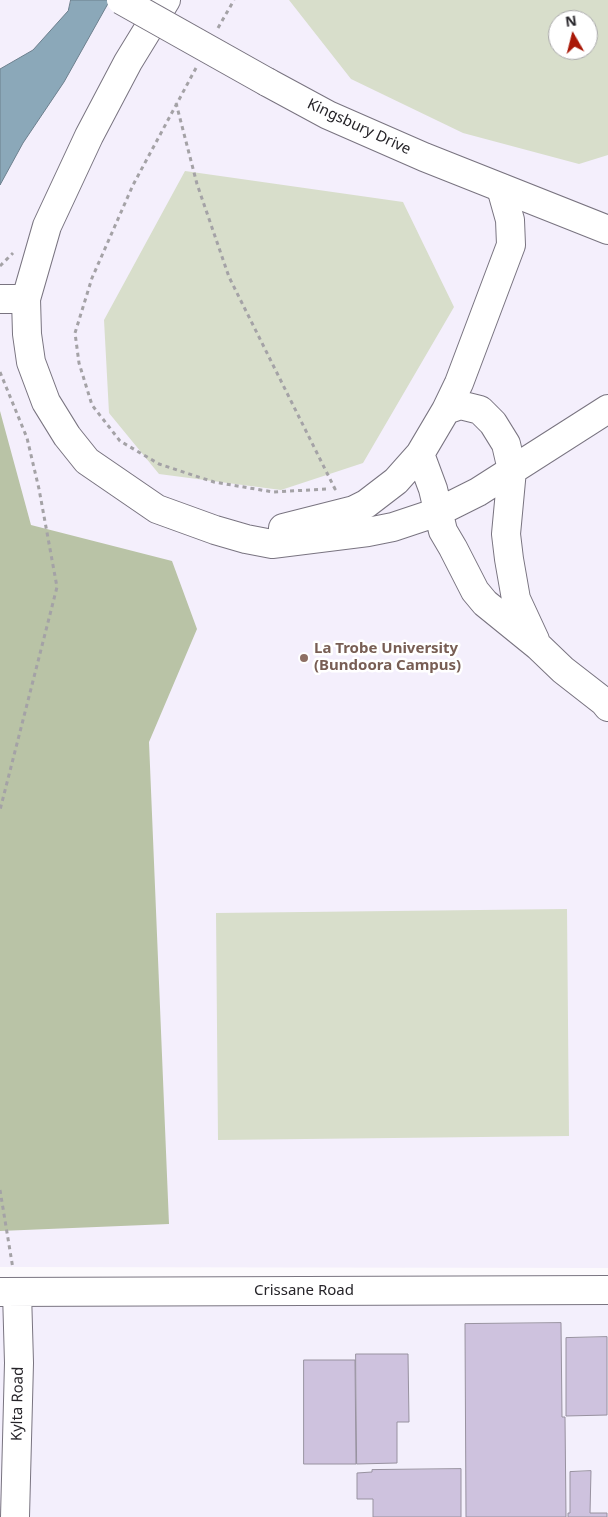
<!DOCTYPE html>
<html>
<head>
<meta charset="utf-8">
<style>
	body { margin:0 }
	#map { position:relative; width:608px; height:1517px; overflow:hidden; background:#fcfafd; font-family:"Noto Sans",sans-serif }
	canvas { display:block }
	.north { position:absolute; left:548px; top:10px; width:50px; height:50px; box-sizing:border-box; background:#fff; border:1px solid #a8a7a9; border-radius:50%; rotate:352deg; font-size:14px; font-weight:700; line-height:20px; text-align:center; color:#262429 }
	.north::after { content:''; display:block; margin:auto; width:18px; height:22px; background:#a91807; clip-path:polygon(50% 0,100% 100%,50% 72%,0 100%) }
</style>
</head>
<body>
<div id="map">
<canvas width="608" height="1517"></canvas>
<div class="north">N</div>
</div>
<script>
const ctx = document.querySelector('canvas').getContext('2d');
ctx.lineJoin = 'round';
function fillPath(path, color) {
  ctx.fillStyle = color;
  ctx.fill(path, 'evenodd');
}
function stroke(path, color, width, dash) {
  ctx.strokeStyle = color;
  ctx.lineWidth = width;
  ctx.lineCap = dash ? 'butt' : 'round';
  ctx.setLineDash(dash || []);
  ctx.stroke(path);
}
function label(font, color, halo, rows, align = 'center') {
  ctx.font = font + ' "Noto Sans",sans-serif';
  ctx.lineWidth = 5;
  ctx.setLineDash([]);
  ctx.textBaseline = 'middle';
  ctx.strokeStyle = halo;
  ctx.fillStyle = color;
  for (const [text, x, y, turn = 0] of rows) {
    ctx.save();
    ctx.translate(x, y);
    ctx.rotate((+turn || 0) * Math.PI / 180);
    ctx.textAlign = isNaN(turn) ? turn : align;
    if (halo) ctx.strokeText(text, 0, 0);
    ctx.fillText(text, 0, 0);
    ctx.restore();
  }
}
fillPath(new Path2D(`
	M0 0H608V1268L0 1267ZM558 20H588V50H558Z`), '#f4effc');
fillPath(new Path2D(`
	M0 1303 608 1305V1517H0Z`), '#f3effc');
fillPath(new Path2D(`
	M289 0H608V155L579 164 463 133 351 79ZM558 20H588V50H558Z
	M185 171 403 202 454 307 363 463 281 490 159 474 109 413 104 320Z
	M567 909 569 1136 218 1140 216 913Z`), '#d8decb');
fillPath(new Path2D(`
	M0 411 31 525 172 561 197 629 149 742 169 1224 0 1231Z`), '#b9c3a6');
const water = new Path2D(`
	M71 0H110L64 82 23 143 0 185V69L33 50 68 11Z`);
fillPath(water, '#8ba8b9');
stroke(water, '#6d808e', 1);
const building = new Path2D(`
	M561 1323 562 1417H565L566 1517H466L465 1324Z
	M607 1337V1415L566 1416V1338Z
	M356 1354H408L409 1422H397V1463L357 1464Z
	M304 1360H355L356 1464H304Z
	M461 1469V1517H373V1499H357V1473L372 1472V1470Z
	M591 1471 590 1513H607V1517H568V1513H570V1472Z`);
fillPath(building, '#cec2de');
stroke(building, '#9892a0', 1);
const minor = new Path2D(`
	M166 0 128 62 89 136 47 226 26 299 27 334 31 362 46 402 67 436 87 461 157 509 215 530 246 539 272 544 368 532 393 527 438 512 478 492 608 409
	M0 299H26
	M446 410 460 405 480 410 493 423 506 444 512 470 506 534 509 559 516 599 535 640
	M420 454 433 489 443 531 453 548 475 591 485 603 538 646 563 670 604 702 608 707
	M283 528 354 510 366 504 396 481 420 454 446 410 459 383 511 245 510 220 501 188
	M0 1292 608 1290
	M15 1517 19 1363 17 1292`);
const major = new Path2D(`
	M267 82 328 115 424 157 608 230`);
stroke(minor, '#797480', 30);
stroke(major, '#797480', 30);
stroke(new Path2D(`
	M218 28 234 0
	M196 68 133 185 92 278 75 333 79 363 92 405 120 441 159 464 214 482 273 492 327 489
	M176 103 197 184 229 277 335 489H333
	M0 266 13 253
	M0 372 27 438 39 489 57 587 0 810
	M0 1190 13 1269`), '#a4a2a6', 3, [4, 4]);
stroke(minor, '#fff', 28);
stroke(major, '#fff', 28);
const majorBridge = new Path2D(`
	M121 0 267 82`);
stroke(majorBridge, '#797480', 30, []);
stroke(majorBridge, '#fff', 28);
for (const [x, y, r, color] of [
	[304,658,5,"#8d6e63"]
]) {
  const dot = new Path2D();
  dot.arc(x, y, r, 0, 2 * Math.PI);
  ctx.fillStyle = color;
  ctx.fill(dot);
  stroke(dot, '#fff', 2);
}
label('15px', '#262429', '#fff', [
	["Kingsbury Drive",359,127,25],
	["Crissane Road",304,1291],
	["Kylta Road",18,1404,-89]
]);
label('bold 15px', '#785e54', '#fff', [
	["La Trobe University",314,649],
	["(Bundoora Campus)",314,666]
], 'left');
</script>
</body>
</html>
